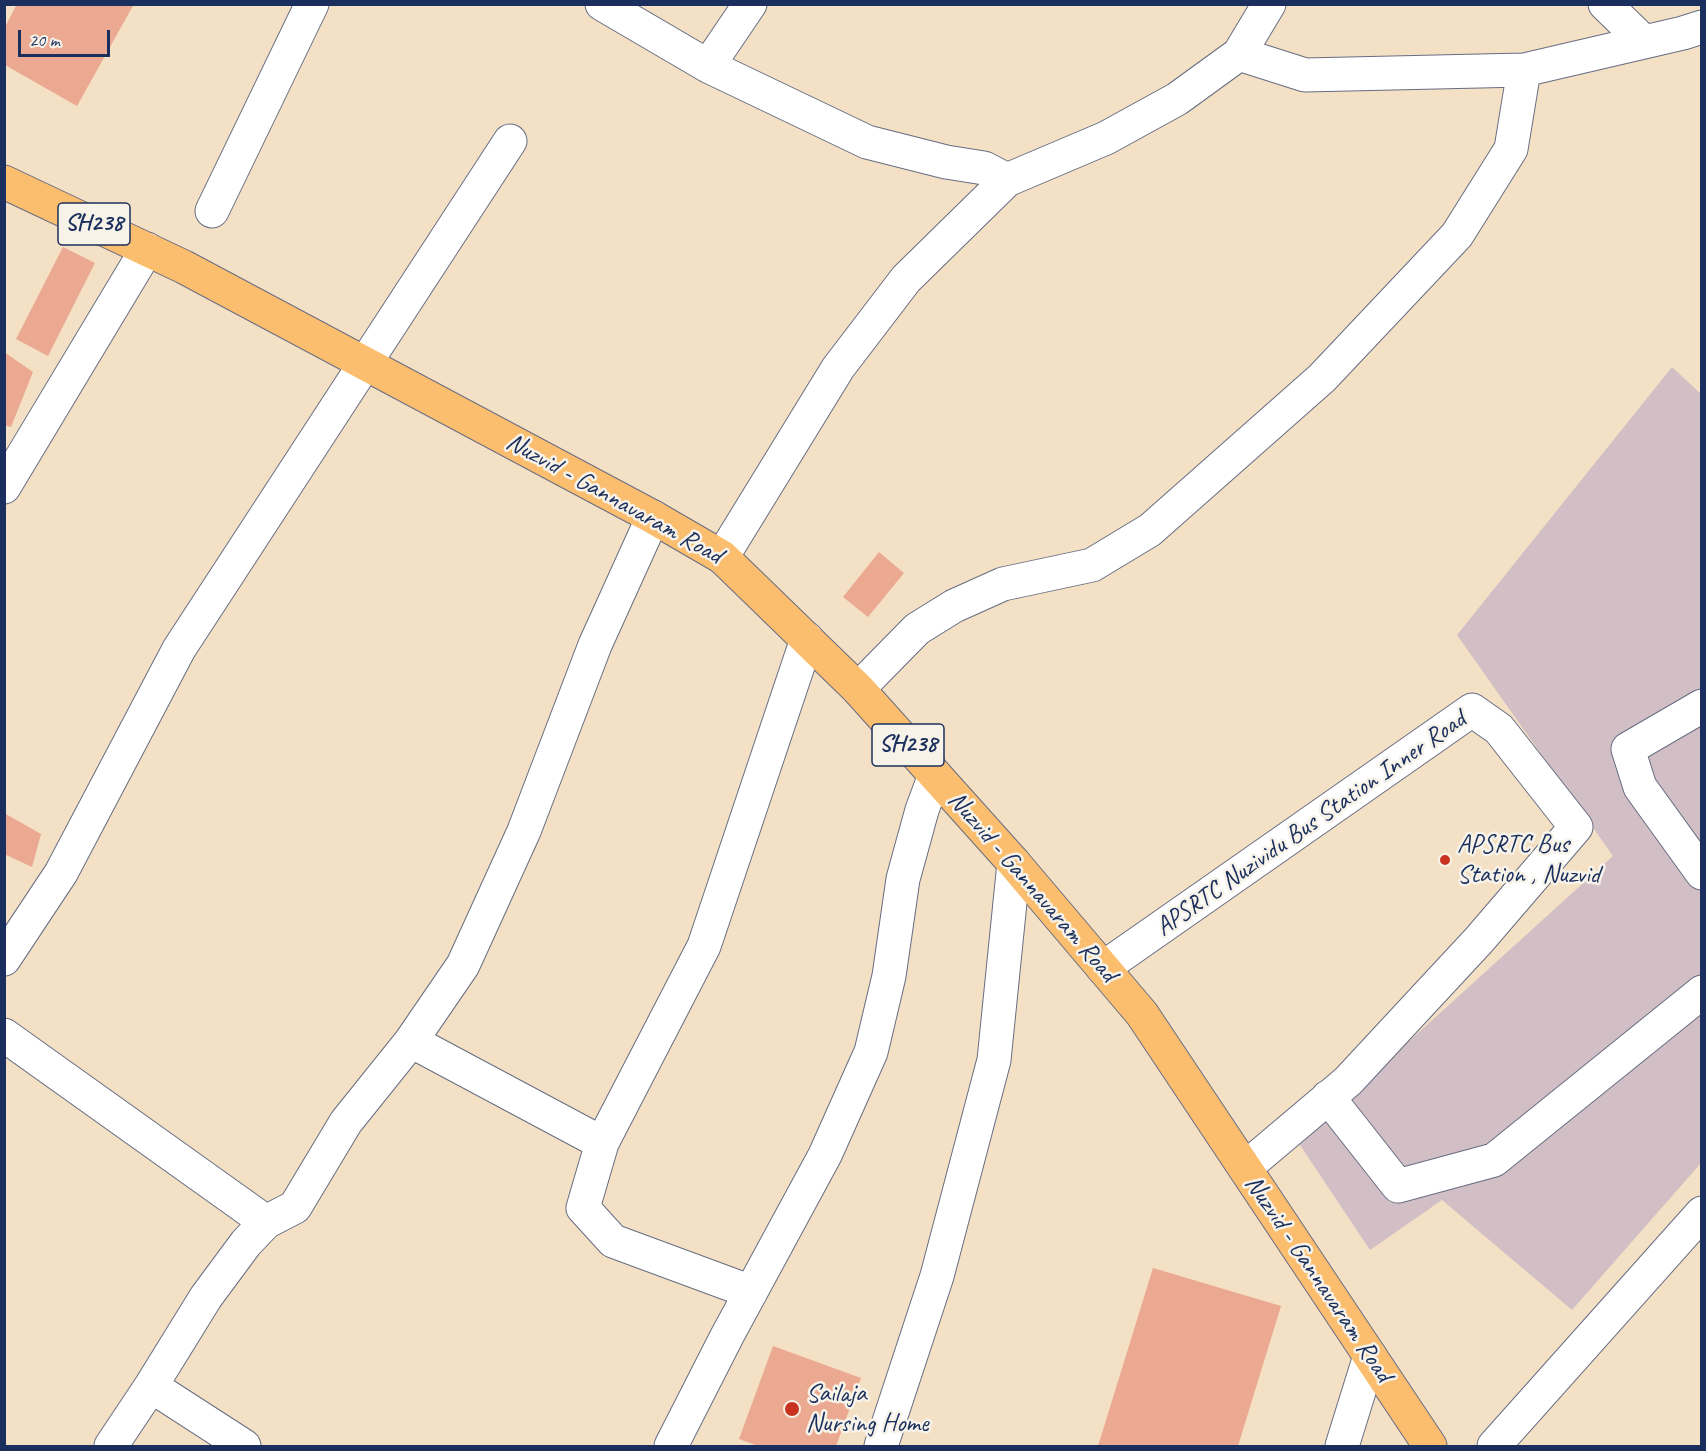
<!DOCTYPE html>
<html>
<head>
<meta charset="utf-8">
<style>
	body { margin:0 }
	#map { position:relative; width:1706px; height:1451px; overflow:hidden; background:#f3e0c5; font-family:Caveat,sans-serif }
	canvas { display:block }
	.frame { position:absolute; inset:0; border:6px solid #1b2f5e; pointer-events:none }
	.scale { position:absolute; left:18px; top:30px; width:92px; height:27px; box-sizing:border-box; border:3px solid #1b2f5e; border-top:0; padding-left:8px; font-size:18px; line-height:21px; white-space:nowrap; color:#1b2f5e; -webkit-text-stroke:4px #f7f3e8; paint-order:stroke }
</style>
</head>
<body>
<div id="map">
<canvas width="1706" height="1451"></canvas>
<div class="frame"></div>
<div class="scale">20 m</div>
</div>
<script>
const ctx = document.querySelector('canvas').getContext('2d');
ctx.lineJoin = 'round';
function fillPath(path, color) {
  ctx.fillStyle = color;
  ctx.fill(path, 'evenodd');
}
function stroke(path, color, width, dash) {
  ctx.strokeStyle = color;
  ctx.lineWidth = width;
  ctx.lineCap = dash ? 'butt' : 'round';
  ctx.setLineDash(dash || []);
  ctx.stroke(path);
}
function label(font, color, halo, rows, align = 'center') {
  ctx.font = font + ' Caveat,sans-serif';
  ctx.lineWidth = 5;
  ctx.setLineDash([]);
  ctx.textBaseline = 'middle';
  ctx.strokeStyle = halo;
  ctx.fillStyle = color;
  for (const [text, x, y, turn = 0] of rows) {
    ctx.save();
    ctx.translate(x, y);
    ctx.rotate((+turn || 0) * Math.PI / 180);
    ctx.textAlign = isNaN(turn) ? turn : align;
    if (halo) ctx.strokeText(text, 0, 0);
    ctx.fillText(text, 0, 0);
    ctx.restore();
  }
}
fillPath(new Path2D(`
	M1672 367 1702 395 1701 1163 1572 1310 1442 1200 1370 1250 1298 1142 1613 856 1457 635Z`), '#d2bec5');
fillPath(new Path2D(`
	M17 4H134L77 106 5 65V27Z
	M63 247 95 263 48 356 16 339Z
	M4 352 33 372 11 427 4 425Z
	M879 552 904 573 868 617 843 597Z
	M4 813 41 834 32 867 4 854Z
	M1153 1268 1281 1306 1238 1446H1098Z
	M773 1346 861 1378 836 1446H758L739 1439Z`), '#eba991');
const minor = new Path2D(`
	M602 4 708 66 867 142 946 162 984 168 1007 180
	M1605 4 1644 42
	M1239 54 1305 75 1524 70 1683 33 1702 27
	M708 66 750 4
	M212 211 312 4
	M4 487 147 249
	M722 557 838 368 906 279 1007 180 1106 138 1177 99 1239 54 1269 4
	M858 689 917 629 954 606 1003 584 1092 565 1150 530 1322 378 1457 235 1511 149 1524 70
	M1702 706 1628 749 1640 787 1702 873
	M4 959 61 873 179 649 510 141
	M1103 968 1472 710 1499 729 1576 827 1479 940 1348 1081 1245 1168
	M4 1035 266 1222
	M411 1041 602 1143
	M1328 1097 1398 1186 1494 1160 1702 992
	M751 1292 613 1241 583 1208 602 1143 704 946 807 639
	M151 1386 244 1446
	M111 1446 151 1386 206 1297 246 1243 266 1222 295 1207 346 1122 411 1041 463 965 524 831 595 645 653 517
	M671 1446 727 1336 825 1155 871 1052 889 976 903 879 922 810 935 775
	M881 1446 937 1276 994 1060 1014 863
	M1342 1446 1370 1356
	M1494 1446 1702 1213`);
const major = new Path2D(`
	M4 182 184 267 653 517 722 557 858 689 1014 863 1142 1014 1430 1446`);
stroke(minor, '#676d82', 35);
stroke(major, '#676d82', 35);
stroke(minor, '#fff', 33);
stroke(major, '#fbbd6e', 33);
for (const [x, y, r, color] of [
	[1445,860,6,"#c8321e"],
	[792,1409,8,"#c8321e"]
]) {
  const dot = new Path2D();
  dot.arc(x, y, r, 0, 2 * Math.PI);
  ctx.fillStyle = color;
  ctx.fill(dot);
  stroke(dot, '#f7f3e8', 2);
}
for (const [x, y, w] of [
	[94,224,72],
	[908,745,72]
]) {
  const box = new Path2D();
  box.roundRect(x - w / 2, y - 21, w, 42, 4.5);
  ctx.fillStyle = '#f7f3e8';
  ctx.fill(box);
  stroke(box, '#1b2f5e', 1.5);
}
label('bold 24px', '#1b2f5e', null, [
	["SH238",94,224],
	["SH238",908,745]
]);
label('26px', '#1b2f5e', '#f7f3e8', [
	["Nuzvid - Gannavaram Road",614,499,29],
	["APSRTC Nuzividu Bus Station Inner Road",1311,824,-35],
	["Nuzvid - Gannavaram Road",1032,887,49],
	["Nuzvid - Gannavaram Road",1318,1279,56]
]);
label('26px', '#1b2f5e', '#f7f3e8', [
	["APSRTC Bus",1457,845],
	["Station , Nuzvid",1457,875],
	["Sailaja",806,1394],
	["Nursing Home",806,1424]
], 'left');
</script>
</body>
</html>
